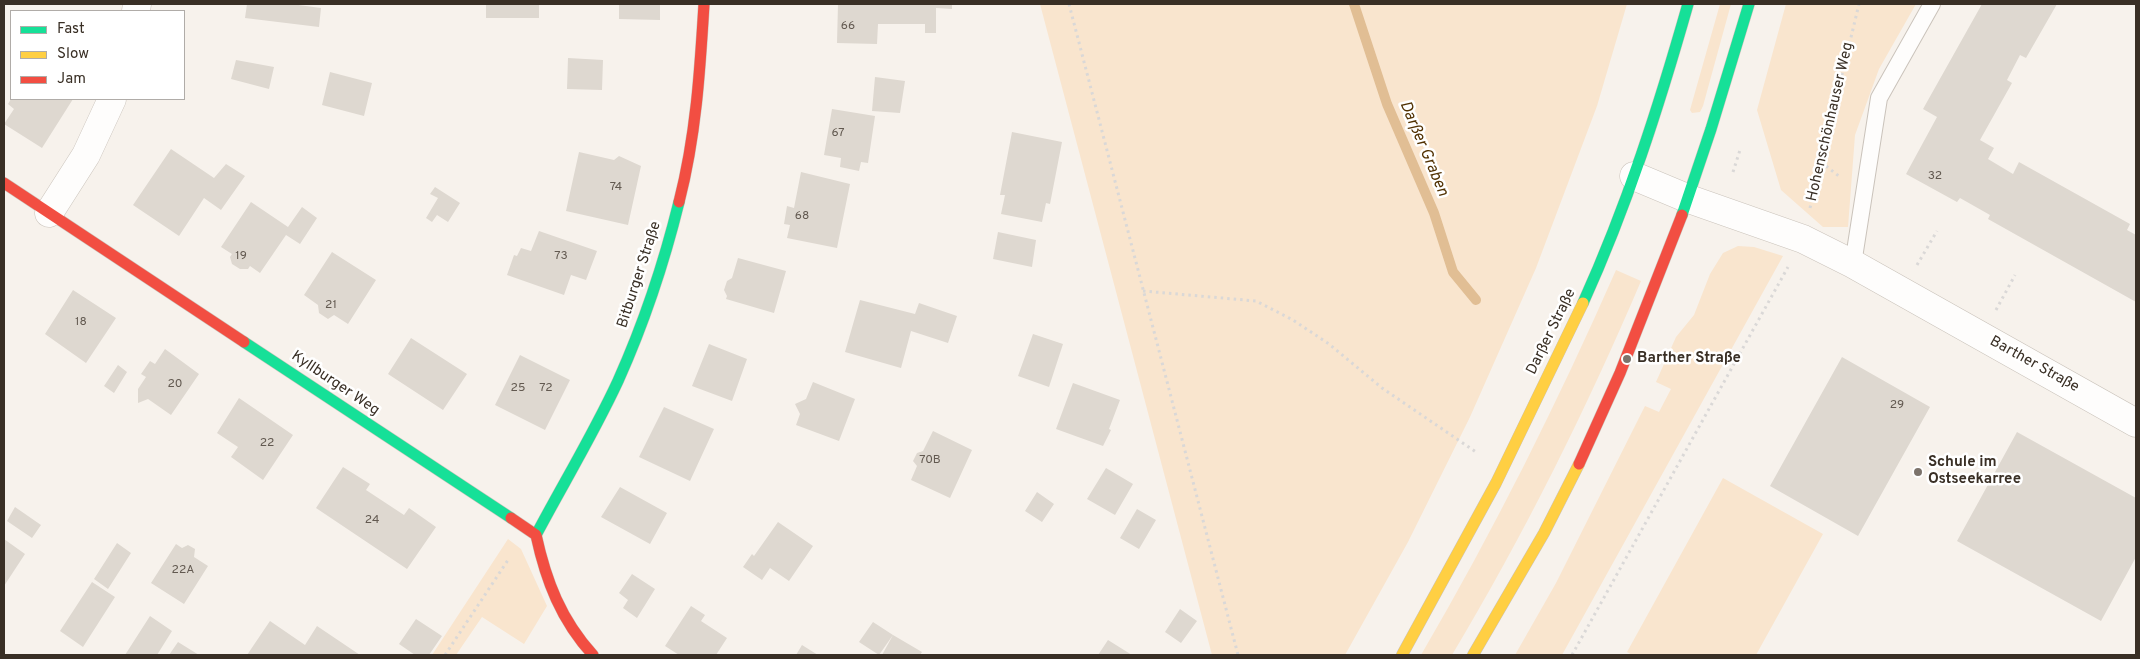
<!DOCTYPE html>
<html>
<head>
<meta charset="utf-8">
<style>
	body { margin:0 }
	#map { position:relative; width:2140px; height:659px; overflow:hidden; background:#f7f2ec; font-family:Overpass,sans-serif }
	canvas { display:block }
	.frame { position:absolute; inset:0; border:5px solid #392f25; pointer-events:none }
	.legend { position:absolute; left:10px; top:10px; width:175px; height:90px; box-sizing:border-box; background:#fff; border:1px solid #b0aca8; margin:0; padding:6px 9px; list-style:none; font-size:15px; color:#392f25 }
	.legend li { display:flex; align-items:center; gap:10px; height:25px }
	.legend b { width:25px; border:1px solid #b0aca8 }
</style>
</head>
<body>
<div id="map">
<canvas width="2140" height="659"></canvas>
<div class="frame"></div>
<ul class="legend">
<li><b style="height:6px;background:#16e098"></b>Fast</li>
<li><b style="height:6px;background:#ffcf43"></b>Slow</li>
<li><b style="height:6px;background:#f24e42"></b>Jam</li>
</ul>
</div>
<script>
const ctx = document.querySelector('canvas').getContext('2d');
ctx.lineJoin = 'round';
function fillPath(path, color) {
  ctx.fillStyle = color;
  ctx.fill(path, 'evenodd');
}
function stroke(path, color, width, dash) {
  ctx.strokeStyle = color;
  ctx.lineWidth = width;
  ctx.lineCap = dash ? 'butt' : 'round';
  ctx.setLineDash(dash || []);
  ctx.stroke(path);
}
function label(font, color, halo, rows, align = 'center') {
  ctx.font = font + ' Overpass,sans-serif';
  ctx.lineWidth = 5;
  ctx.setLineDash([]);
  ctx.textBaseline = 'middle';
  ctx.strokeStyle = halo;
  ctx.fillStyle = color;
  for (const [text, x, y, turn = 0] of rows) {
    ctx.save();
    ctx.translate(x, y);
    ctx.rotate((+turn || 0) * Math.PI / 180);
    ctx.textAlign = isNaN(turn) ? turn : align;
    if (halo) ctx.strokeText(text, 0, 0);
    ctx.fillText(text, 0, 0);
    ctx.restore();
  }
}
fillPath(new Path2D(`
	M1040 4H1627L1597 106 1536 268 1470 417 1408 542 1345 655H1212Z
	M1720 4H1731L1703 106 1700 112 1692 113 1690 110Z
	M1786 4H1916L1879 69 1855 135 1848 227H1823L1781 190 1757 110Z
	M1738 246 1754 247 1783 256 1562 655H1515L1556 583 1645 406 1659 412 1671 389 1656 382 1676 337 1694 315 1710 274 1723 253Z
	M1616 270 1641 281C1586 410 1524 535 1452 655H1421C1494 530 1558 402 1616 270Z
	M1723 478 1823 534 1756 655H1632L1627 652Z
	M508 539 521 549 547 606 524 644 482 617 456 655H432Z`), '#f9e5ce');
stroke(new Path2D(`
	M1354 4 1387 104 1434 213 1453 272 1476 300`), '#e1be94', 10);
fillPath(new Path2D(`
	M247 4H291L321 8 319 27 245 18Z
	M486 4H539V18H486Z
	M619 4H660V20L619 19Z
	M838 4H952V9L936 8V33H925V24H878L877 44 837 43Z
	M1982 4H2057L2026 58 2020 55 2007 80 2012 83 1980 140 1994 148 1988 159 2013 174 2019 162 2130 224 2127 230 2136 235V302L1988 219 1990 215 1960 198 1957 202 1906 174 1937 117 1923 109Z
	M568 58 603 60 602 90 567 89Z
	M236 60 274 67 269 89 231 79Z
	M330 72 372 83 364 116 322 105Z
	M875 77 905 81 900 113 872 111Z
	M11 99H73L42 148 4 124 14 109 8 104Z
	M832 109 875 116 868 163 861 162 859 171 840 167 841 158 824 155Z
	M1012 132 1062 142 1050 204 1046 203 1042 222 1001 214 1005 195H1000Z
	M171 149 214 178 226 164 245 176 221 210 204 198 179 236 133 205Z
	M579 152 614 160 619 156 641 166 628 225 566 211Z
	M801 172 850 184 837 248 787 238 790 225 784 224 787 206 794 208Z
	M435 187 460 203 448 222 437 215 432 222 426 218 438 198 430 194Z
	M251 202 288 227 302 207 317 218 300 244 286 235 260 273 250 266 248 269H240L232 264 230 257 232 254 221 247Z
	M539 231 597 251 586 280 571 275 564 295 507 275 514 255 517 256 521 248 531 251Z
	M998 232 1036 240 1032 267 993 259Z
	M332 252 376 280 348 324 334 315 328 319 319 313 318 305 304 295Z
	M738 258 786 271 774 313 726 299 727 296 724 290 727 281 732 278Z
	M73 290 116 318 86 363 45 334Z
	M860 300 915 314 919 303 957 316 948 343 911 331 901 368 845 352Z
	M1033 334 1063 344 1049 387 1018 376Z
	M411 338 467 374 443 410 388 374Z
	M709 344 747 359 732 401 692 386Z
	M165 349 199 374 171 415 148 399 138 403V389L146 377 141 374 150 361 155 364Z
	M520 355 570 380 545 430 495 405Z
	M1842 357 1930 407 1858 536 1770 486Z
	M118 365 127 372 114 393 104 386Z
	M813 382 855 399 839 441 796 425 800 414 795 404 806 399Z
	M1073 383 1120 400 1109 429 1111 430 1103 446 1056 429Z
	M239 398 293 435 263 480 231 457 238 447 217 433Z
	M664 407 714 429 690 481 639 457Z
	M933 431 972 450 950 498 911 480 917 466 913 461 917 453 923 451Z
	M2017 432 2136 498V557L2101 621 1957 541Z
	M343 467 370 484 366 490 404 515 409 508 436 527 407 569 316 508Z
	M1106 468 1133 484 1115 515 1087 499Z
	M620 487 667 513 650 544 601 517Z
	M1037 492 1054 504 1042 522 1025 511Z
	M15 507 41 525 32 538 7 521Z
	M1137 509 1156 520 1139 549 1120 538Z
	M778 522 813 546 789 581 770 568 762 580 743 567 752 554 754 556Z
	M4 539 25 554 4 586Z
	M117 543 131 553 108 589 94 579Z
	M176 544 182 548 188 545 195 549 194 557 208 566 184 604 151 583Z
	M632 574 655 589 637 618 623 608 628 600 619 593Z
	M92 582 115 597 83 647 60 631Z
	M691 606 705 615 701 621 727 638 716 655H679L665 646Z
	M1180 609 1197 621 1181 643 1165 632Z
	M150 616 172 631 157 655H125Z
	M416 619 442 636 429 655H415L399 644Z
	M270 621 305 645 317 626 360 655H247Z
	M873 622 893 635 879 655 859 642Z
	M893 635 922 652 920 655H882Z
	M1108 640 1132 655H1098Z
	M178 642 199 655H169Z
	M802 645 818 655H796Z`), '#ded8d0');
const lane = new Path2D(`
	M1853 264 1879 98 1932 4`);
const street = new Path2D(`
	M136 11 137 4
	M1634 176 1689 199 1803 239 1853 264 2136 423
	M49 213 86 155 112 99`);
const fast = new Path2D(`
	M1682 215 1711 129 1749 4
	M1583 303C1627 206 1659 106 1688 4
	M244 342 511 518
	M536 535C563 484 594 433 618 381 644 323 664 263 679 202`);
const slow = new Path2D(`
	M1402 655 1496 483 1583 303
	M1473 655 1544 533 1579 464`);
const jam = new Path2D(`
	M4 183 244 342
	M679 202C696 136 700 71 704 4
	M1579 464 1620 373 1682 215
	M511 518 536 535C546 581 561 620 593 655`);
stroke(lane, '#cac3bb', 18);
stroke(street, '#cac3bb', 29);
stroke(fast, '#cac3bb', 12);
stroke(slow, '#cac3bb', 12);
stroke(jam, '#cac3bb', 12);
stroke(new Path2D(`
	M1069 4 1238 655
	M1821 162 1840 177
	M1733 172 1740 150
	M1810 208 1859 4
	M1917 265 1937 231
	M1143 291 1256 301 1293 320 1329 344 1382 388 1476 452
	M1996 310 2015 275
	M445 655 508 560
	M1572 655 1788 267`), '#dad8d7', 3, [2.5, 4]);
stroke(lane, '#fefdfc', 16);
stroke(street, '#fefdfc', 28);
stroke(fast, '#16e098', 11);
stroke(slow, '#ffcf43', 11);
stroke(jam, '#f24e42', 11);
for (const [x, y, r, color] of [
	[1627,359,5,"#7c736b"],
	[1918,472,5,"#7c736b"]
]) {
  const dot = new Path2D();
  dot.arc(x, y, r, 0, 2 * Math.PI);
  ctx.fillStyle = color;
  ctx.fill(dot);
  stroke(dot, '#fff', 2);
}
label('12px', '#625950', null, [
	["66",848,27],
	["67",838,134],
	["32",1935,177],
	["74",616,188],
	["68",802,217],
	["19",241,257],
	["73",561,257],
	["21",331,306],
	["18",81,323],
	["20",175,385],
	["25",518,389],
	["72",546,389],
	["29",1897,406],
	["22",267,444],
	["70B",930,461],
	["24",372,521],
	["22A",183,571]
]);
label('15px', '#392f25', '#fff', [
	["Hohenschönhauser Weg",1831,122,-77],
	["Bitburger Straße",640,275,-72],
	["Darßer Straße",1552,332,-64],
	["Barther Straße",2034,365,29],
	["Kyllburger Weg",335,384,34]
]);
label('bold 15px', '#392f25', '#fff', [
	["Barther Straße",1637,359],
	["Schule im",1928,463],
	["Ostseekarree",1928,480]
], 'left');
label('italic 16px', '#513102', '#fff', [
	["Darßer Graben",1423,149,67]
]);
</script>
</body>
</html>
